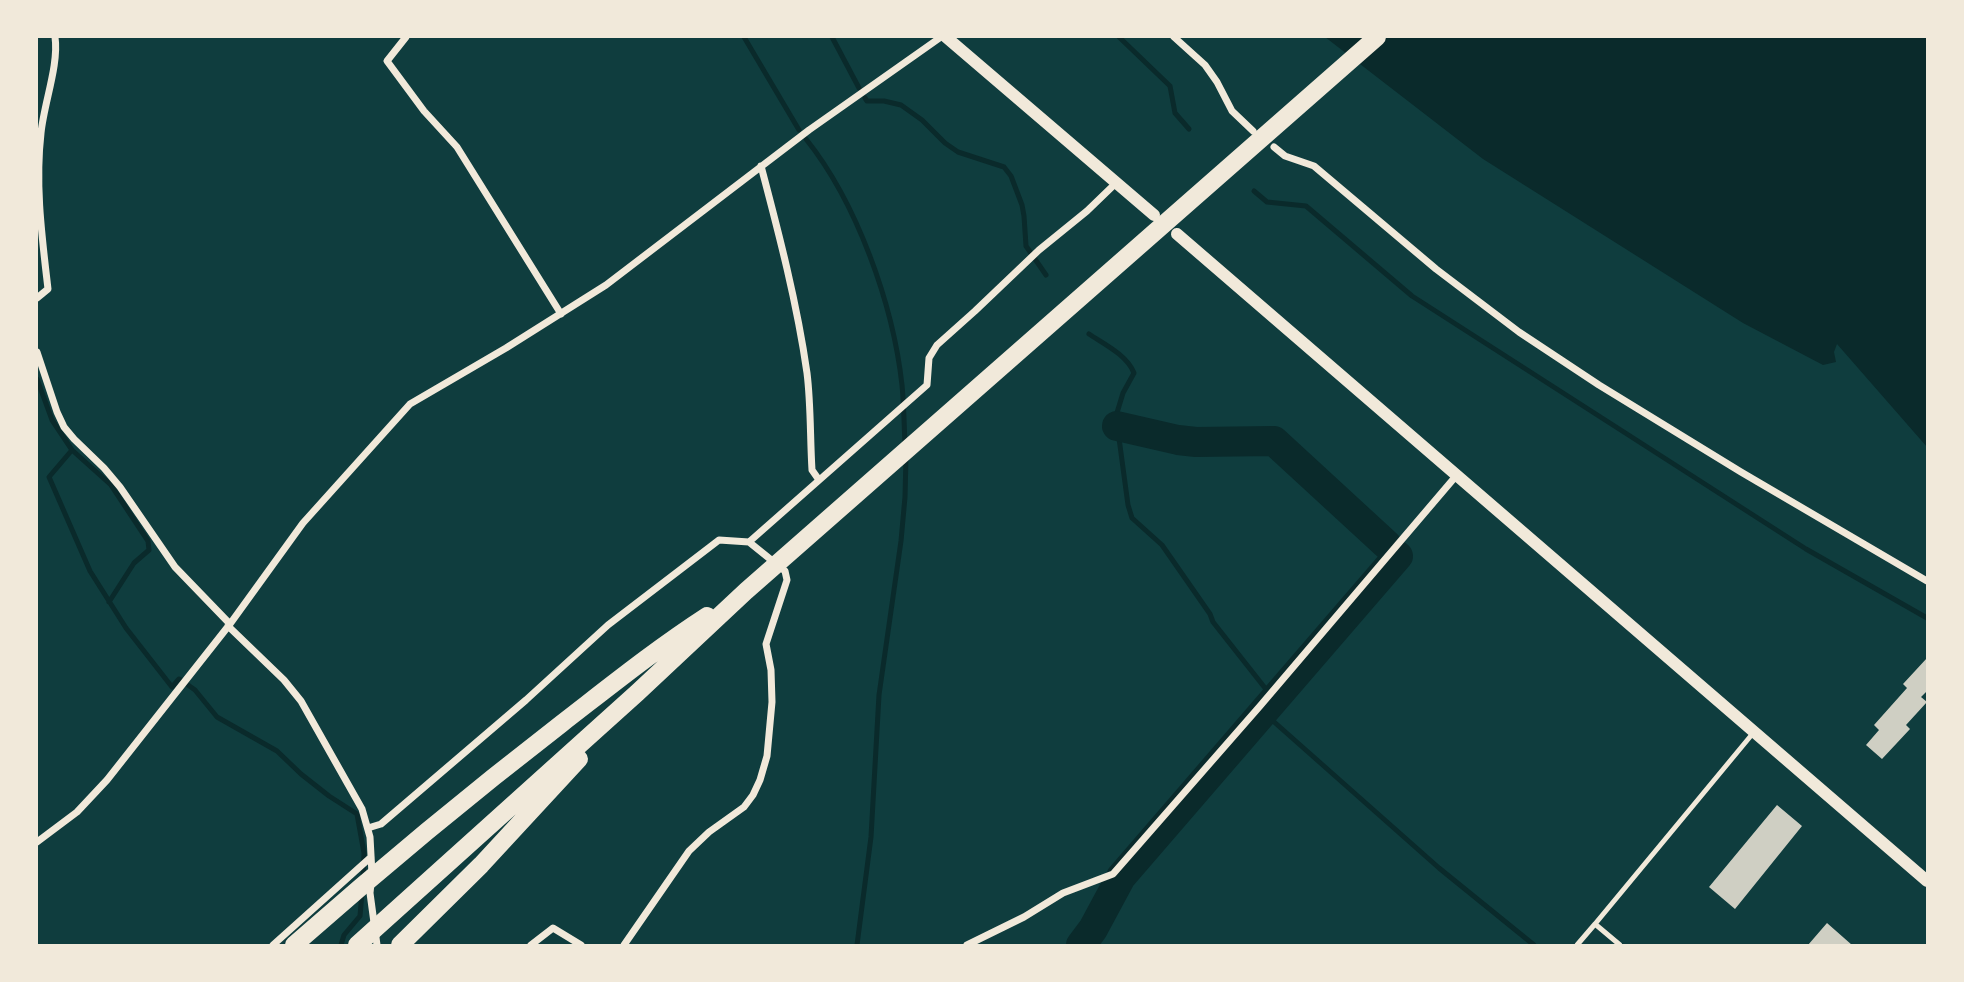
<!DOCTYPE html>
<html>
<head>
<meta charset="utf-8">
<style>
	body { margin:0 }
	#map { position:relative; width:1964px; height:982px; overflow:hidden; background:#0f3d3e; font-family:Mulish,sans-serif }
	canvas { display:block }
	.frame { position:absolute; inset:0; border:38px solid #f1e9da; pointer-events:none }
</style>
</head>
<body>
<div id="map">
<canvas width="1964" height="982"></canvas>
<div class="frame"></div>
</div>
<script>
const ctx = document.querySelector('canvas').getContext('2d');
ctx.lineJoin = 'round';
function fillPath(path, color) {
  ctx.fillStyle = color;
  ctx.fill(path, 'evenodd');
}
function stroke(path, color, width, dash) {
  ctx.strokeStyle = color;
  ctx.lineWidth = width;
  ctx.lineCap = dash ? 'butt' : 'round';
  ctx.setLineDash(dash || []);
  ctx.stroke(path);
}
fillPath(new Path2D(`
	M1325 37H1927V447L1837 344 1834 352 1836 362 1823 365 1743 323 1483 159Z`), '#0a2a2b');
stroke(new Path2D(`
	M744 37 799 130
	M832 37 859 88
	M1119 37 1170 86 1175 113 1189 129
	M865 98 867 101H884L901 105 922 120 945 143 958 152 1004 167 1011 176 1022 205 1024 216 1026 246 1046 275
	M806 139C857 203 893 304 902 385 904 405 904 424 905 444
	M1254 191 1267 202 1306 206 1412 296 1806 549 1927 618
	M1089 334C1104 344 1127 355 1134 373L1123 393 1116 416 1128 505 1132 518 1162 545 1210 614 1213 622 1265 688
	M37 379 52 420 72 450 49 477 90 571 126 628 172 687 179 679 181 680
	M72 450 111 485 148 541 149 550 134 563 109 602
	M188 685 195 690 217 717 277 751 301 774 329 796 357 814 364 853 363 879
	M1273 698 1275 700
	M1264 713 1439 868 1534 945
	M341 945 344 935 360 916 362 893
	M857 945 871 837 879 695 901 541 905 497 906 457`), '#0a2a2b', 5);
stroke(new Path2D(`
	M1117 426 1178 440 1196 442 1274 441 1387 545
	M1081 945 1093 929 1121 877 1398 556`), '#0a2a2b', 30);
fillPath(new Path2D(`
	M1927 658V691L1921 697 1927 702 1906 725 1910 729 1882 759 1866 745 1879 730 1874 725 1907 688 1903 684Z
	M1777 805 1802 826 1735 909 1709 887Z
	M1827 923 1852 945H1808Z`), '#cfcfc3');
stroke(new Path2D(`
	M1595 924 1754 732
	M1577 945 1595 924 1620 945`), '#f1e9da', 5);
stroke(new Path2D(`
	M406 37 387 61 424 111 457 147 561 314
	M1174 37 1205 65 1217 82 1232 111 1253 131
	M1274 147 1285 156 1314 166 1436 269 1519 332 1599 385 1741 472 1927 581
	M761 166C779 234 797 303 807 373 811 405 810 438 812 470L819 480
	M37 298 48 289C42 237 35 185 41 133 44 103 59 65 55 37
	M37 352 57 412 64 427 74 439 104 468 120 487 175 567 230 624
	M749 542 927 385 929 358 937 345 975 311 1039 250 1087 211 1116 183
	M228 626 284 680 301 701 362 809 370 837 372 874 370 893 377 945
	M368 828 381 824 526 700 608 625 719 540 749 542 785 571 787 580 766 644 771 670 772 702 767 756 760 780 753 795 744 807 709 832 689 851 624 945
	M37 842 77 812 107 780 230 624 303 523 410 404 506 348 606 285 809 130 941 37
	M273 945 371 857
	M531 945 553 928 581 945
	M967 945 1024 917 1063 893 1113 874 1260 706 1456 476`), '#f1e9da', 7);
stroke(new Path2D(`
	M946 37 1154 215
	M1177 234 1927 881`), '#f1e9da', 12);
stroke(new Path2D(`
	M294 945C380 869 469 795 561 724 609 687 656 649 707 616
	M357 945 637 693 746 591 1377 37
	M400 945 481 865 579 759`), '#f1e9da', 18);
</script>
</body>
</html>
